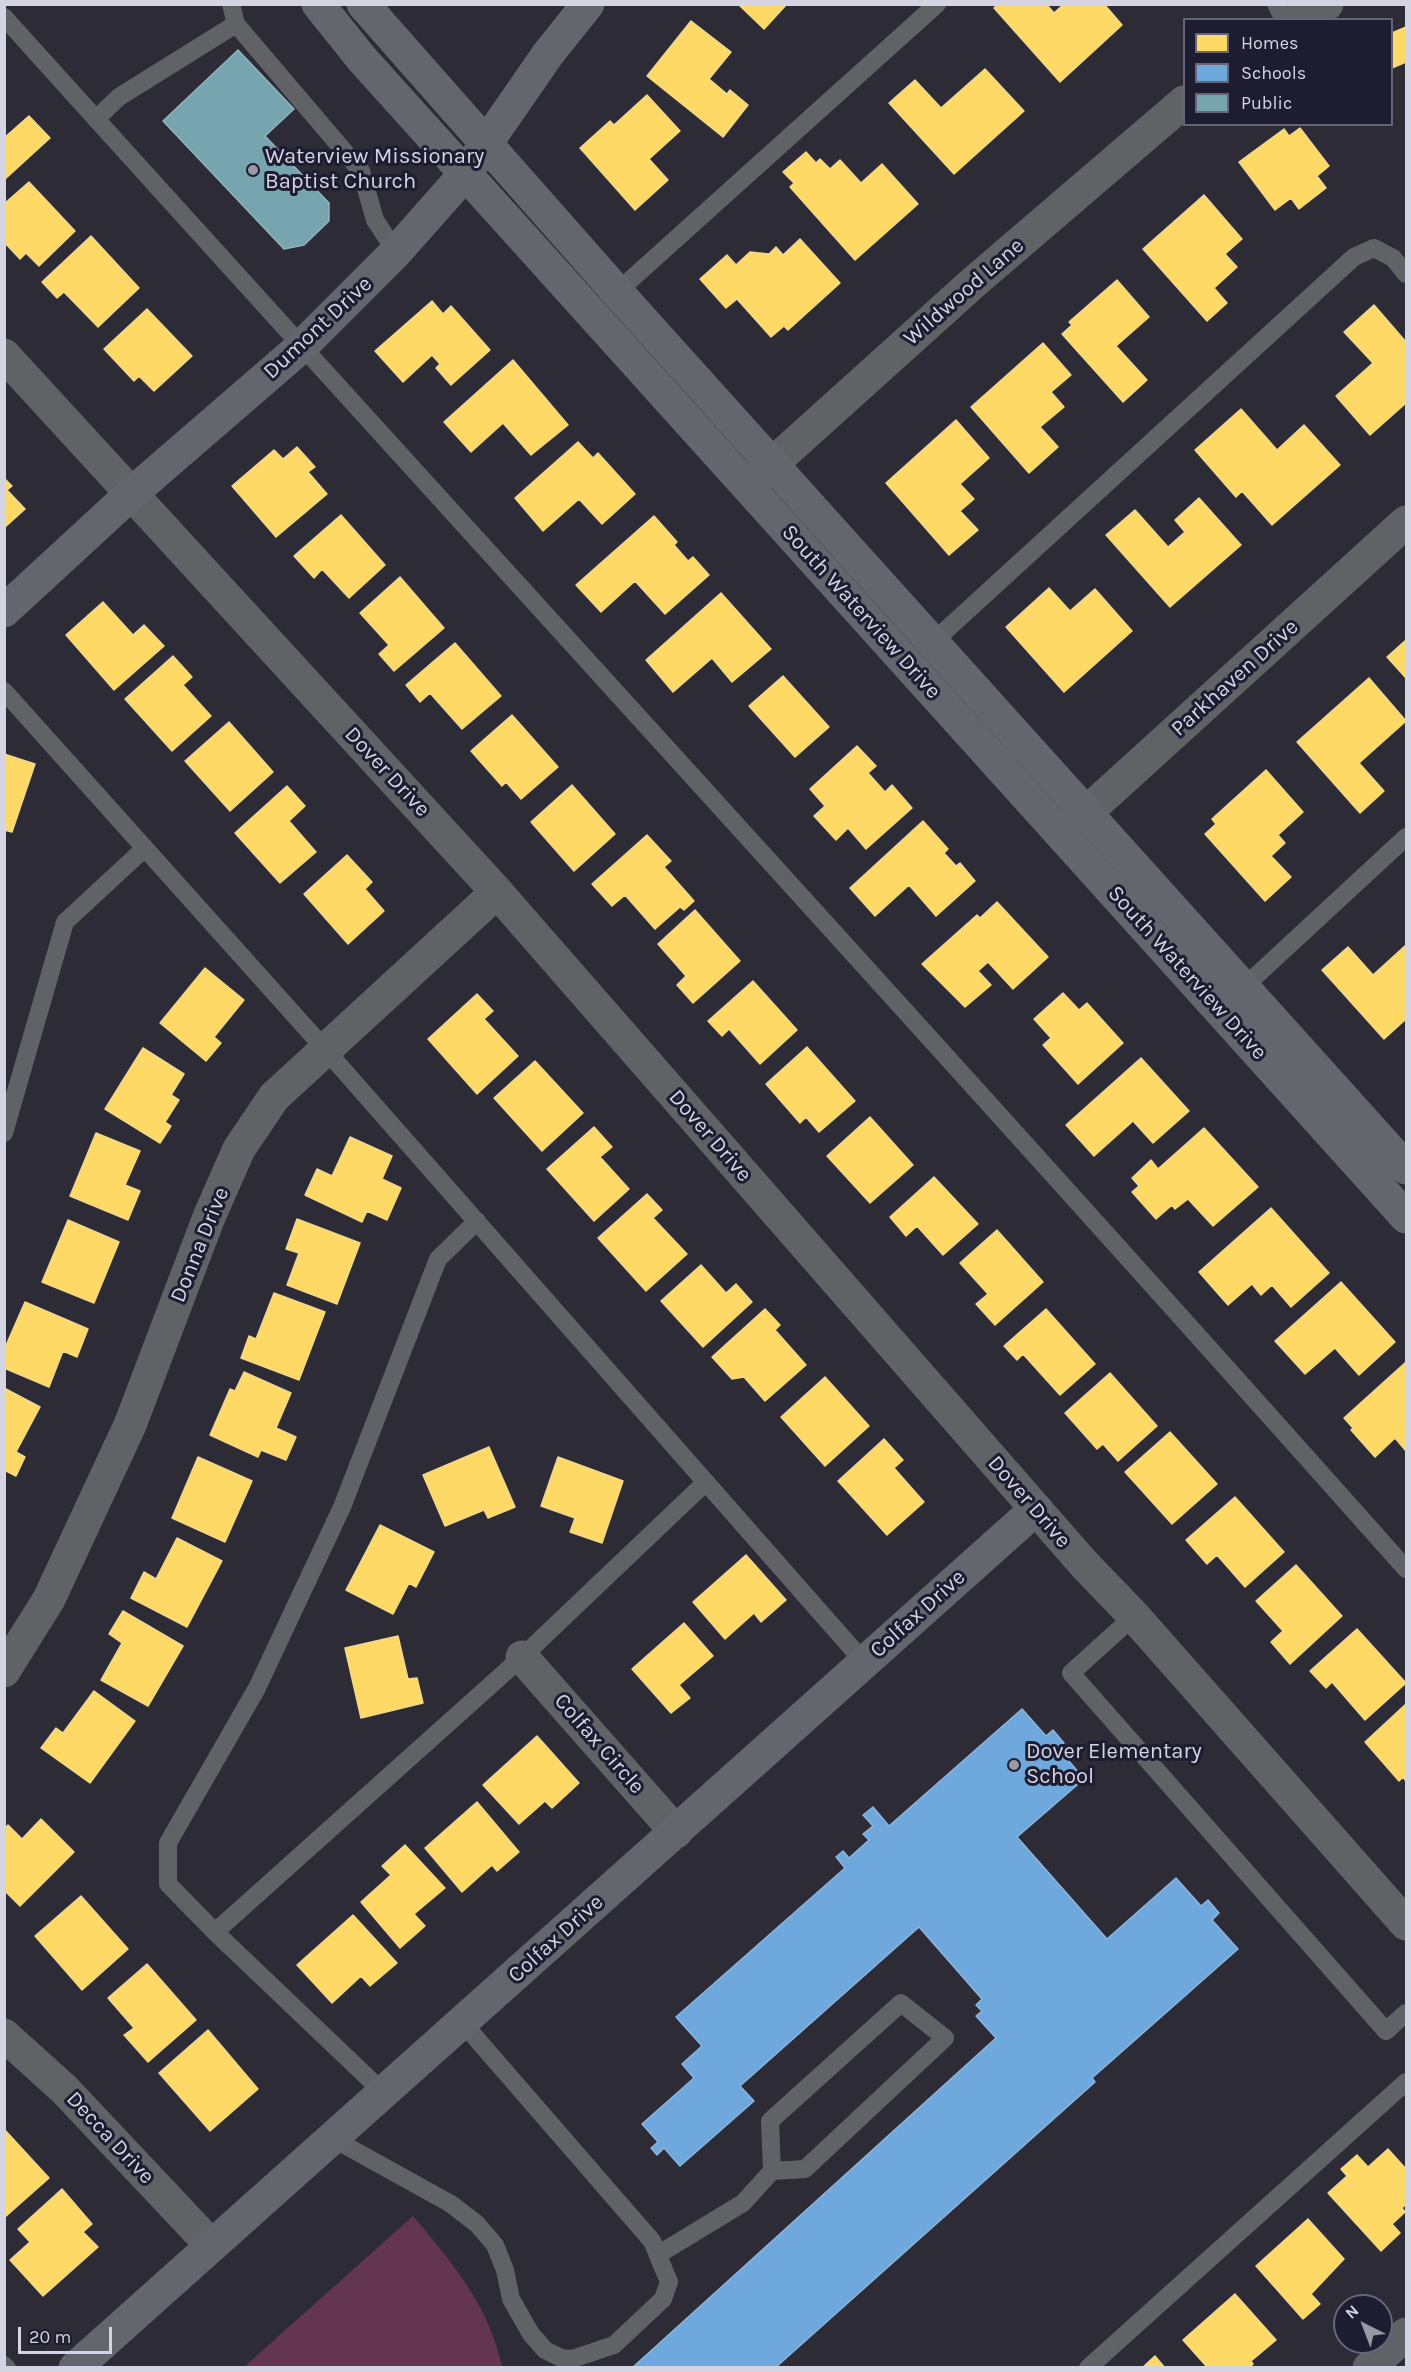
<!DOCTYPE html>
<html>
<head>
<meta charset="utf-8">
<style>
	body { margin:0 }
	#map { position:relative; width:1411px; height:2372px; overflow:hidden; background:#2c2b36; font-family:Karla,sans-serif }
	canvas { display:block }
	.frame { position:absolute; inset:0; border:6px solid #d4d4e2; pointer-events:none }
	.legend { position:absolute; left:1183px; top:18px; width:210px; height:108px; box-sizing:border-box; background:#1e1c31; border:2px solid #676678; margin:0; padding:8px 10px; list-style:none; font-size:18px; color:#d4d4e2 }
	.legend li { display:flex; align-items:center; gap:12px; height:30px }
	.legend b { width:30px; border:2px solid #676678 }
	.north { position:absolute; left:1333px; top:2294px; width:60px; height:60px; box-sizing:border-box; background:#1e1c31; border:2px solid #676678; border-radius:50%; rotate:318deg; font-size:16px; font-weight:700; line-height:24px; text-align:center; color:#d4d4e2 }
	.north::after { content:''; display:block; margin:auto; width:21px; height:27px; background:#9999a6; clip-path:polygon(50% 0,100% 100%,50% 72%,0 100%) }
	.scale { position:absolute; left:18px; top:2327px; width:94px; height:27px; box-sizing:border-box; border:3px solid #d4d4e2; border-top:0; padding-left:8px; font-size:18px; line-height:21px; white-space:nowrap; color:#d4d4e2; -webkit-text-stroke:4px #1e1c31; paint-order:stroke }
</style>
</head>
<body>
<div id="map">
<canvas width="1411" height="2372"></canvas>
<div class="frame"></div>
<ul class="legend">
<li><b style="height:16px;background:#ffd966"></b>Homes</li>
<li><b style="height:16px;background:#6fa8dc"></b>Schools</li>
<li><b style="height:16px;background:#76a5af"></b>Public</li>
</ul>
<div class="north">N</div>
<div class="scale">20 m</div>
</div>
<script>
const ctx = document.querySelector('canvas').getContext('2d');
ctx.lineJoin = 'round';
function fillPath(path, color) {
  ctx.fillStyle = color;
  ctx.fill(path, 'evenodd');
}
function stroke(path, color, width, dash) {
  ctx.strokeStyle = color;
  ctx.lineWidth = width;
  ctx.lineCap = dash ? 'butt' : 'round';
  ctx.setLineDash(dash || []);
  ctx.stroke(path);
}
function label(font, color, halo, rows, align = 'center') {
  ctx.font = font + ' Karla,sans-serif';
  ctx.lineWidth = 6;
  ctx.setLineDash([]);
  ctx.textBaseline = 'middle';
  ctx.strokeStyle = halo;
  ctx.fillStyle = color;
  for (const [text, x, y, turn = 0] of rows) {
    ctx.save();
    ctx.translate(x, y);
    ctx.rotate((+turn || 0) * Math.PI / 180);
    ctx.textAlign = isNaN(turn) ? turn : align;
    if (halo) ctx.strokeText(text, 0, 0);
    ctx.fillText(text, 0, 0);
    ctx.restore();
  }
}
fillPath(new Path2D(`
	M413 2216C452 2262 489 2306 502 2367H244Z`), '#63354f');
const homes = new Path2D(`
	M738 4H787L764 29Z
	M998 4H1046L1054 13 1064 4H1104L1122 25 1060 82 994 8Z
	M691 21 731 52 709 79 727 94 730 90 748 105 723 137 647 76Z
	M1406 27V62L1392 68V33Z
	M985 69 1024 111 954 174 889 103 915 80 941 108Z
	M647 95 680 131 649 159 668 180 635 210 580 148 610 121 614 125Z
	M29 116 50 138 4 180V138Z
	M1300 128 1329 166 1317 176 1326 188 1299 209 1291 198 1275 210 1239 162 1284 129 1289 136Z
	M806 152 816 163 820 159 830 169 840 160 861 183 882 164 918 204 855 260 790 187 794 183 783 172Z
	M29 182 75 231 39 266 26 253 20 259 4 242V204Z
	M1204 195 1242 239 1225 254 1237 267 1214 288 1227 303 1207 321 1143 249Z
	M91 236 139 288 98 327 64 292 57 298 42 282Z
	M800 239 840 283 788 330 784 326 771 337 737 299 726 308 700 279 727 255 736 265 750 252 769 254 776 247 783 255Z
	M1117 280 1149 317 1116 346 1147 380 1123 402 1062 334 1072 325 1069 322Z
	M432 301 443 314 451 306 490 350 451 385 436 368 440 364 432 355 403 382 375 351Z
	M1374 305 1406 342V403L1370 435 1336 396 1373 363 1344 332Z
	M147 309 192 356 154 391 139 376 134 381 104 349Z
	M1043 343 1071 375 1051 392 1064 407 1040 427 1058 447 1029 473 971 407Z
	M513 360 568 425 531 455 503 423 471 452 444 422Z
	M1241 409 1277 450 1304 425 1340 465 1272 525 1242 491 1236 497 1195 450Z
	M956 420 989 458 960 484 974 499 960 511 978 530 949 555 886 483Z
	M578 442 593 458 598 453 635 494 602 524 579 499 543 531 515 498Z
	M297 447 315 467 308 472 327 494 276 537 232 486 274 450 283 459Z
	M4 478 12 486 7 490 25 509 4 528Z
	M1199 498 1241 545 1170 607 1106 535 1135 510 1168 547 1185 532 1175 520Z
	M341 515 385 565 349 598 322 569 314 578 294 556Z
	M654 516 677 542 674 545 688 561 693 557 709 575 665 614 635 581 601 612 576 585Z
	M400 577 444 628 394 671 379 654 389 645 360 613Z
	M1049 588 1070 611 1095 589 1132 631 1064 692 1006 627Z
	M721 593 771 649 732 682 712 658 673 692 646 660Z
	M103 602 133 635 144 625 164 646 114 690 66 635Z
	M1406 640V678L1387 657Z
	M455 643 501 696 462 729 430 693 420 702 406 685Z
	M173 656 192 677 183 685 211 716 172 751 125 699Z
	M783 676 829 727 795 757 749 706Z
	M1369 678 1406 721 1359 763 1384 791 1360 813 1297 742Z
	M512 715 558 767 521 799 506 782 502 786 471 751Z
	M229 722 273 772 230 811 185 761Z
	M857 746 876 766 868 773 885 792 892 785 912 808 866 849 848 828 836 840 814 816 825 806 810 789Z
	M4 754 35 764 12 832 4 830Z
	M1266 770 1303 812 1278 835 1285 843 1271 856 1291 877 1265 901 1205 834 1216 824 1212 819Z
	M572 785 615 834 574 871 531 822Z
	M287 786 305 806 289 821 316 852 280 883 235 833Z
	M923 821 948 849 944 853 956 866 960 863 975 881 936 916 909 885 875 916 850 888Z
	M647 835 671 861 664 867 694 901 684 910 680 907 655 929 625 895 612 906 592 884Z
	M347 855 372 882 365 889 384 911 348 944 304 894Z
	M997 902 1048 957 1013 989 988 962 978 971 991 985 965 1007 922 964 977 915 980 918Z
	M695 910 740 961 693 1003 677 985 686 976 658 944Z
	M1406 945V1019L1384 1039 1322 970 1348 947 1373 975Z
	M205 968 244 1000 214 1037 221 1043 206 1061 160 1023Z
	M753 981 797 1030 760 1064 729 1029 722 1036 708 1021Z
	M1063 993 1079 1010 1087 1003 1123 1043 1078 1084 1043 1045 1051 1038 1034 1019Z
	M477 994 493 1011 484 1019 518 1056 477 1094 428 1039Z
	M807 1047 855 1101 819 1132 806 1117 800 1123 766 1084Z
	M143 1048 184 1074 171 1095 179 1100 165 1122 171 1126 160 1143 105 1109Z
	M1141 1058 1189 1111 1153 1143 1133 1121 1094 1156 1066 1125Z
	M535 1061 583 1113 542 1151 494 1098Z
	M870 1117 913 1165 870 1203 827 1156Z
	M594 1127 612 1147 600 1157 629 1189 594 1221 547 1169Z
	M1204 1128 1258 1187 1213 1226 1188 1199 1175 1209 1172 1205 1156 1219 1132 1192 1139 1186 1132 1178 1151 1160 1158 1169Z
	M96 1133 140 1151 125 1185 140 1191 128 1220 70 1196Z
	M350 1137 392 1156 382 1179 401 1188 387 1220 367 1211 362 1222 305 1195 317 1169 332 1176Z
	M934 1177 978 1224 943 1255 917 1226 906 1236 890 1217Z
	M647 1194 662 1210 653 1218 687 1254 646 1291 598 1238Z
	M1271 1208 1329 1273 1291 1307 1272 1285 1261 1295 1252 1284 1228 1305 1199 1272Z
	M297 1219 360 1243 337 1304 287 1285 299 1253 286 1249Z
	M68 1220 119 1242 94 1303 42 1282Z
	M997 1230 1043 1282 995 1325 976 1304 988 1294 960 1263Z
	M701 1265 726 1293 736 1284 752 1302 703 1347 661 1301Z
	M1341 1282 1395 1342 1359 1375 1335 1348 1305 1374 1275 1341Z
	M274 1293 325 1312 299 1380 241 1358 249 1336 256 1339Z
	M25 1302 88 1329 77 1357 63 1351 49 1387 4 1368V1350Z
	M765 1309 780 1325 775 1330 806 1365 765 1401 744 1377 732 1379 712 1357Z
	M1046 1309 1095 1364 1060 1395 1023 1354 1017 1360 1004 1346Z
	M1406 1362V1451L1395 1438 1375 1457 1351 1430 1353 1428 1344 1418Z
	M244 1372 291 1393 276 1428 296 1437 286 1460 261 1450 258 1457 210 1435 230 1389 235 1391Z
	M1110 1373 1157 1426 1118 1461 1103 1444 1097 1449 1065 1413Z
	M825 1377 869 1426 825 1466 781 1417Z
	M4 1388 40 1407 16 1452 25 1457 16 1476 4 1470Z
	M1170 1432 1217 1484 1172 1524 1125 1472Z
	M884 1439 903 1460 894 1468 924 1502 887 1535 838 1481Z
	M489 1447 515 1507 488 1518 484 1510 445 1526 423 1475Z
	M198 1457 252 1481 225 1542 172 1518Z
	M558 1457 623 1481 602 1543 570 1532 575 1518 541 1506Z
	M1235 1497 1284 1552 1245 1587 1217 1555 1207 1564 1186 1540Z
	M380 1525 434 1552 416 1587 409 1583 393 1614 346 1590Z
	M177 1538 222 1561 187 1627 131 1598 144 1572 156 1579Z
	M746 1555 786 1600 761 1622 754 1613 725 1639 693 1602Z
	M1296 1565 1342 1616 1290 1664 1271 1642 1283 1631 1256 1601Z
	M123 1611 183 1646 148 1706 101 1680 122 1643 109 1634Z
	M684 1623 713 1656 679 1685 690 1698 671 1713 632 1669Z
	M1357 1629 1406 1683 1365 1720 1332 1682 1326 1688 1310 1671Z
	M398 1636 408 1679 417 1678 423 1703 361 1718 345 1648Z
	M94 1691 135 1721 90 1783 41 1748 56 1728 63 1733Z
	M1406 1704V1781L1403 1777 1399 1781 1365 1742Z
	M537 1736 579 1783 552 1808 545 1801 519 1824 483 1785Z
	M477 1802 519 1852 497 1871 492 1865 462 1892 425 1848Z
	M41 1819 74 1852 20 1906 4 1890V1829L8 1825 22 1839Z
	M405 1845 445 1888 414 1914 425 1926 400 1948 361 1902 391 1875 382 1866Z
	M81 1896 128 1949 82 1990 35 1936Z
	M353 1915 397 1963 370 1986 361 1976 332 2003 297 1965Z
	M147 1964 196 2020 148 2062 124 2035 134 2028 108 1998Z
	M208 2030 258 2089 210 2131 159 2073Z
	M4 2129 49 2178 5 2217H4Z
	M1388 2149 1406 2169V2204L1402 2208 1405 2212 1392 2224 1400 2233 1381 2251 1328 2193 1347 2176 1341 2169 1357 2155 1368 2167Z
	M62 2189 92 2224 83 2232 98 2247 43 2296 10 2260 30 2242 18 2229Z
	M1308 2219 1344 2259 1311 2294 1320 2304 1303 2319 1256 2266Z
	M1235 2294 1276 2340 1251 2361 1253 2364 1249 2368H1208L1183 2340Z
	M1155 2356 1165 2368H1142Z`);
fillPath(homes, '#ffd966');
stroke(homes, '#f2d88b', 1.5);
const schools = new Path2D(`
	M1022 1709 1046 1736 1053 1730 1064 1743 1058 1748 1084 1779 1017 1837 1107 1939 1176 1878 1201 1906 1208 1900 1219 1913 1212 1920 1238 1949 1092 2078 1095 2082 775 2368H632L996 2038 976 2016 982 2011 976 2005 982 1999 919 1927 740 2086 754 2101 680 2166 664 2148 657 2155 651 2148 658 2142 642 2124 694 2078 682 2064 702 2046 676 2017 845 1868 836 1857 843 1851 849 1858 869 1840 863 1834 873 1826 863 1815 873 1807 889 1826Z`);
fillPath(schools, '#6fa8dc');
stroke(schools, '#8db5de', 1.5);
const public = new Path2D(`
	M238 50 294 109 265 136 329 203V221L304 245 284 249 163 121Z`);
fillPath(public, '#76a5af');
stroke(public, '#92b3be', 1.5);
stroke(new Path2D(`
	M231 4 236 24 361 171 375 220 396 252
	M1276 4 1284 20
	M4 17C471 535 943 1048 1406 1569
	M96 119 119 97 236 24
	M617 292 937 4
	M934 641 1354 257 1374 248 1393 258 1406 274
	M4 691 324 1048 864 1662
	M1245 986 1406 837
	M4 1133 65 922 145 848
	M1134 1616 1071 1673 1386 2031 1406 2013
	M215 1932 522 1657 706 1482
	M384 2093 215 1932 168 1884V1843L257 1688 342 1507 438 1259 477 1221
	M332 2138 451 2204 477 2224 495 2245 505 2270 511 2299 531 2334 545 2350 561 2358 572 2359 614 2345 663 2299 669 2282 652 2241 462 2022
	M659 2254 743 2203 772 2171 805 2169 945 2038 901 2003 770 2121 772 2171
	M4 2365 7 2368
	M1088 2368 1406 2082`), '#616266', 18);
stroke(new Path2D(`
	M1297 20 1327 4
	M4 355 497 892 1084 1564 1134 1616 1406 1924
	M751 483 974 282 1184 102
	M1066 831 1406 522
	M522 1657 676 1832
	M4 1671 49 1599 130 1425 209 1217 239 1149 274 1097 497 892
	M4 2035 64 2089 211 2245
	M1369 2368 1406 2334`), '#616266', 33);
stroke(new Path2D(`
	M318 4 362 59 1406 1217
	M363 4 617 292 1406 1168
	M4 611 131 494 301 347 396 252 465 174 548 54 588 4
	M75 2368 1036 1509`), '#63666c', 33);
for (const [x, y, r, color] of [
	[253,170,6,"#9999a6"],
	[1014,1765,6,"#9999a6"]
]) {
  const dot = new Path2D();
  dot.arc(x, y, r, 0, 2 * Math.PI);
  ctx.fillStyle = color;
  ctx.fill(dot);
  stroke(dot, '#1e1c31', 2);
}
label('22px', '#d4d4e2', '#1e1c31', [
	["Waterview Missionary",265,157],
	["Baptist Church",265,182],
	["Dover Elementary",1026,1752],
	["School",1026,1777]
], 'left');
label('22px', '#d4d4e2', '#1e1c31', [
	["Wildwood Lane",964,292,-41],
	["Dumont Drive",318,328,-43],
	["South Waterview Drive",861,612,48],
	["Parkhaven Drive",1235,678,-42],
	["Dover Drive",387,772,47],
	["South Waterview Drive",1187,973,48],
	["Dover Drive",710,1136,49],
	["Donna Drive",200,1245,-68],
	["Dover Drive",1029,1502,49],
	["Colfax Drive",918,1614,-42],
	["Colfax Circle",599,1744,49],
	["Colfax Drive",556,1939,-42],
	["Decca Drive",110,2138,47]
]);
</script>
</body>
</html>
